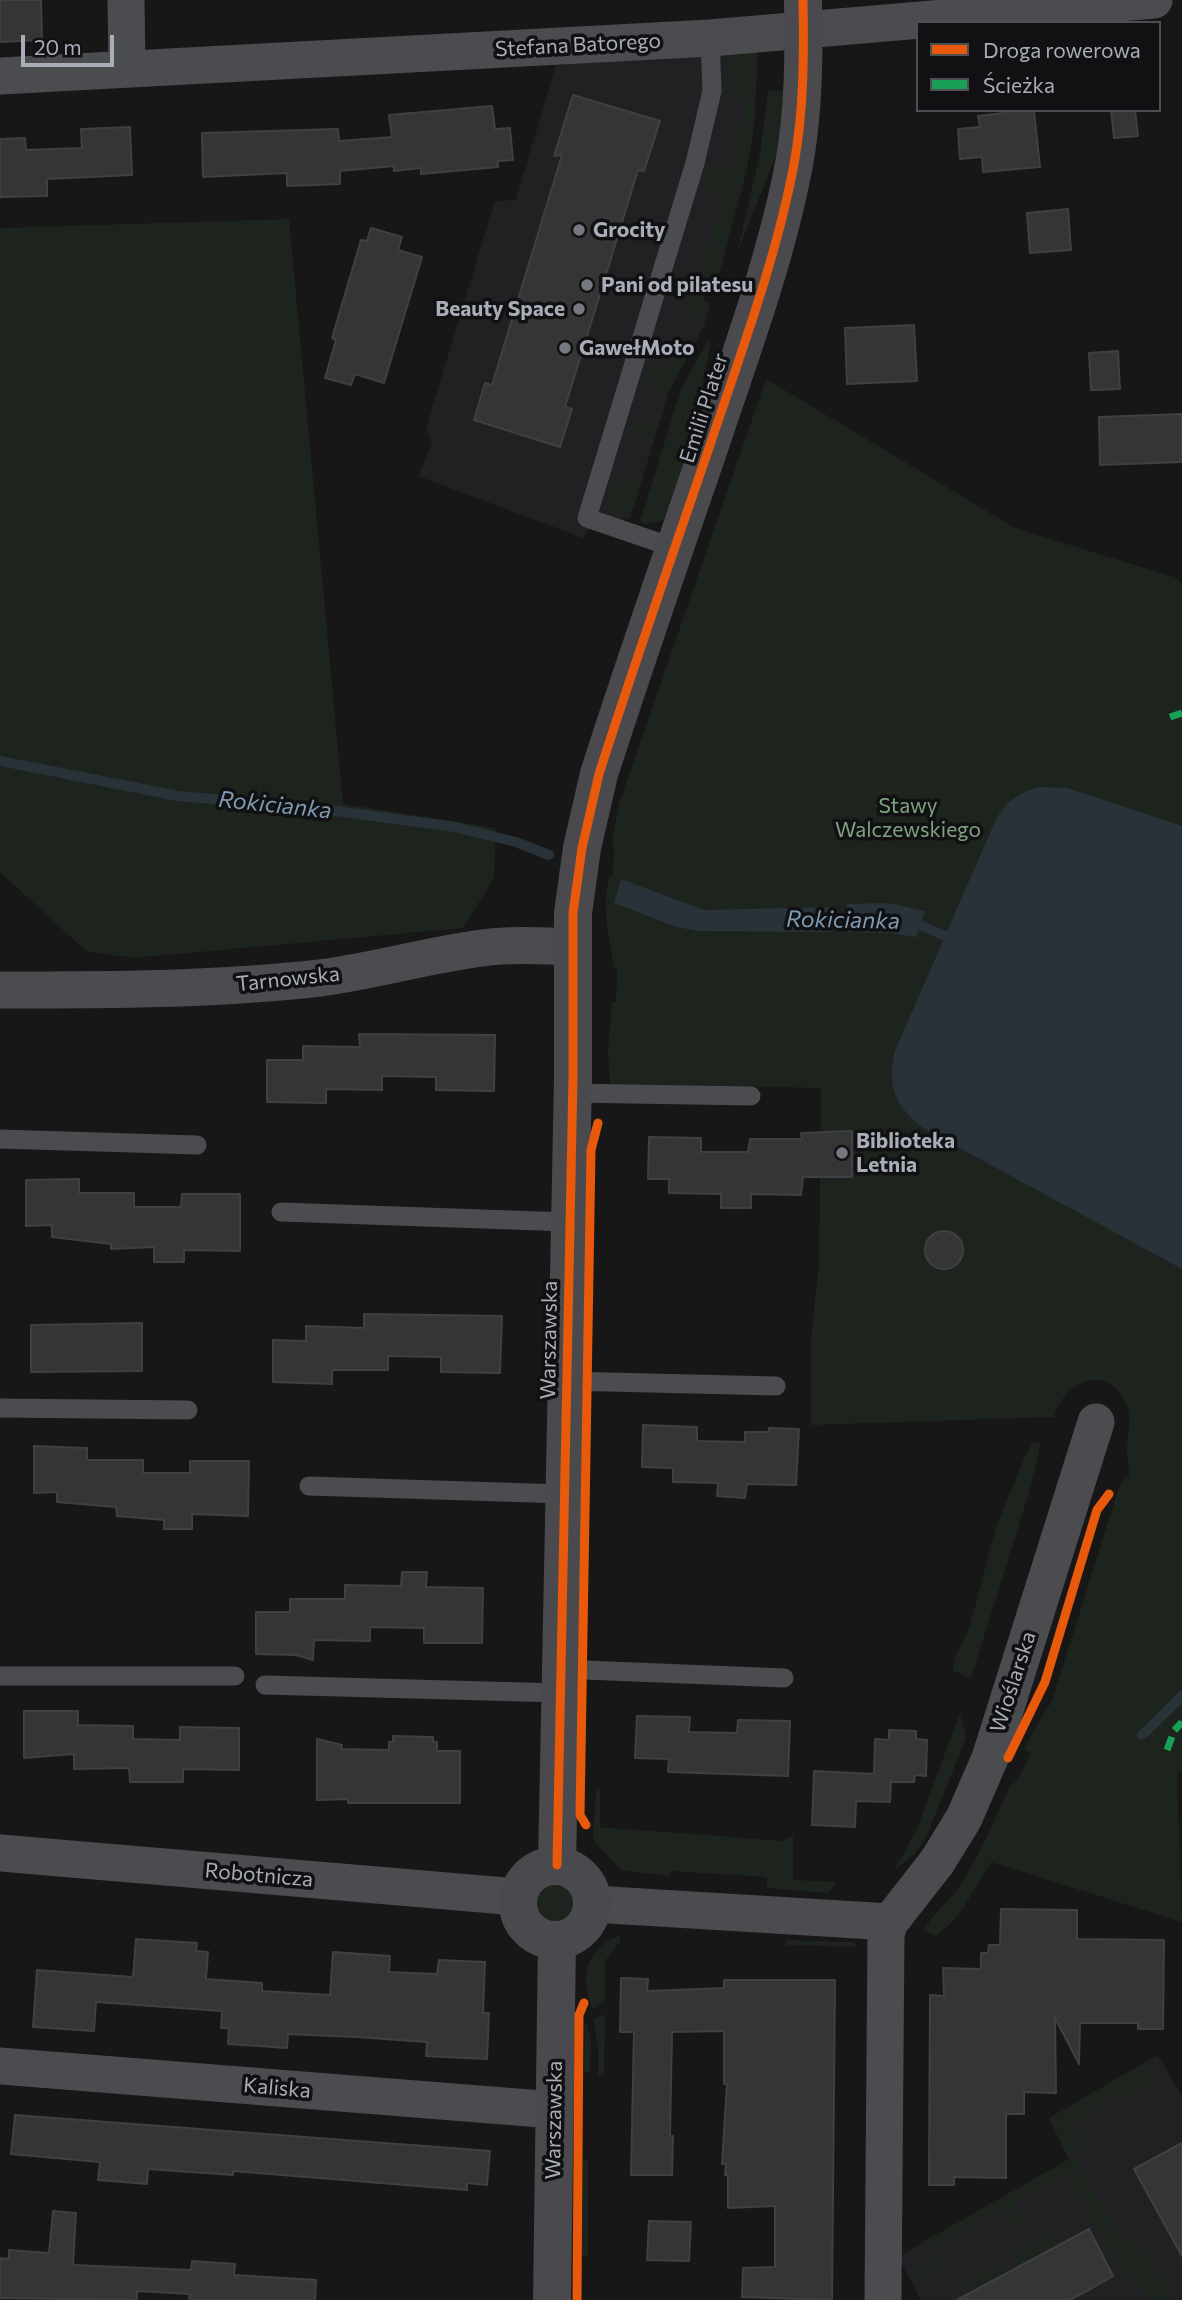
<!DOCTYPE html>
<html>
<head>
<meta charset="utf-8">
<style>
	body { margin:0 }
	#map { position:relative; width:1182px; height:2300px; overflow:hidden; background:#171717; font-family:Commissioner,sans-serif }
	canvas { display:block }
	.legend { position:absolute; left:916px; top:21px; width:245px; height:91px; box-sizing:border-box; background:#111113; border:2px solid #4d4f55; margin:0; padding:9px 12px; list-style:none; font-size:21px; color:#a8adb8 }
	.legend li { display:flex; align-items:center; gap:14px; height:35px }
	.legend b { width:35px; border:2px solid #4d4f55 }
	.scale { position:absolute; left:21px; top:35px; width:93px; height:32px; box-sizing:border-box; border:4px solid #a8adb8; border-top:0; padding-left:9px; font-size:21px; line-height:24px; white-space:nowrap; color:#a8adb8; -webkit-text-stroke:5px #111113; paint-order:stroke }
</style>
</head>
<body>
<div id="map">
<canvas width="1182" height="2300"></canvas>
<ul class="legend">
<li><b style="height:9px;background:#e8590c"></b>Droga rowerowa</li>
<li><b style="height:9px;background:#1a9f57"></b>Ścieżka</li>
</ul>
<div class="scale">20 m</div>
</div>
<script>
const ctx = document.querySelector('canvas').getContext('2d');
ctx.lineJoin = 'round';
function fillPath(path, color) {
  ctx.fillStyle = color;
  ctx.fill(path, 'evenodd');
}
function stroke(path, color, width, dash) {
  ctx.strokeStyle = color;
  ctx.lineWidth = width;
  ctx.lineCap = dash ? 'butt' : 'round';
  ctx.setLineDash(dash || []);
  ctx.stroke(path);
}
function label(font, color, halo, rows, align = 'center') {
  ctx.font = font + ' Commissioner,sans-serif';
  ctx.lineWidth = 7;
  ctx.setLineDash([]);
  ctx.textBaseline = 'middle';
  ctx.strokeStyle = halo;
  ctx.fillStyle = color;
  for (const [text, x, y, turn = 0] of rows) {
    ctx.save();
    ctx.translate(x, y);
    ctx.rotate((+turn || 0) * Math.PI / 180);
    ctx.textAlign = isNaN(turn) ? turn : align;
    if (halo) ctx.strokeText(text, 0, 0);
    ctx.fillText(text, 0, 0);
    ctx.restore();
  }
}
fillPath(new Path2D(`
	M758 47 754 127 746 173 716 285 709 283 703 300 710 303 704 326 669 391 630 518 588 530 583 538 418 476 432 443 426 428 495 201 516 200 556 65Z
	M1158 2055 1182 2097V2300H921L898 2257 1069 2159 1049 2118Z`), '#212123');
fillPath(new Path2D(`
	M758 47 754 127 746 173 716 285 709 283 703 300 710 303 702 330 689 308 723 197 704 190 702 187 710 165 732 169 747 101 742 100 743 93 732 91 731 97 725 91C724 61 729 52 758 47Z
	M768 90 785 91 776 156 737 253 760 154Z
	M289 219 343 804 496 828 494 878 463 928 133 958 86 951 0 872V228Z
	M682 332 692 347 669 391 630 518 612 510 607 499 615 477 618 476 617 483 623 486 626 478 637 481 650 437 631 431 630 423 635 421 653 426 663 392 644 386 645 374 651 366 670 372Z
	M708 340 711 342 692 441 668 514C660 523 652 526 640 522L681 389Z
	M766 379 1015 528 1177 578 1182 584V1772L1177 1774 1182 1922 991 1862 962 1910 952 1922 936 1936 924 1930C933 1913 948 1903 959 1887 979 1856 994 1822 1009 1788L1018 1779 1031 1753 1024 1750 1038 1722 1052 1701 1119 1487 1123 1480 1129 1477C1129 1468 1127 1458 1127 1449 1128 1432 1133 1418 1125 1402 1107 1362 1064 1381 1054 1417L811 1425V1339L819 1263 821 1088 610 1084 608 1050 612 1002H616L617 969 614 967C610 936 600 906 610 875H613L614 851 612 839 620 801Z
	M1041 1442 1028 1496 971 1678 953 1671 954 1659 969 1629 996 1527 1026 1454 1032 1444Z
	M960 1713 966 1738 925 1840 913 1855 893 1872 917 1829Z
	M596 1789H600V1827L783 1841 793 1835V1880L837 1882 828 1893 767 1888V1877L670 1871 669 1876 621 1870 595 1842 593 1835Z
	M532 1903a23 23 0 1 1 46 0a23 23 0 1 1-46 0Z
	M620 1935V1942L605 1961V1999L593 2009C579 1978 585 1948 620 1935Z
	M787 1940 853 1942 859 1947 787 1945Z
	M605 2014 604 2075H598V2048L594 2019Z
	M585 2019 591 2040 590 2072H584Z
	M1142 2064 1152 2083 1122 2100 1117 2093 1099 2104 1101 2109 1074 2124 1085 2145 1073 2153 1118 2233 1147 2251 1176 2300H1147L1134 2277 1126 2281 1065 2173 1013 2202 1024 2223 1012 2230 1000 2210 931 2247 942 2268 919 2280 913 2269 916 2267 919 2270 933 2261 923 2242 1069 2159 1049 2118Z
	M583 2160H588V2256H582Z
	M1049 2233 1057 2246 1020 2266 1014 2254Z
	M999 2262 1006 2274 970 2292 964 2280Z`), '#1d241e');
fillPath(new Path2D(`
	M1038 787 1067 788 1182 826V1269L923 1128C895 1105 888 1089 894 1053L994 824C1003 804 1017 794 1038 787Z
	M621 879 704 910 831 907V932L698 931 677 927 614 903Z
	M888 903 925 911 916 937 891 933 847 932V904Z`), '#2a3239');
stroke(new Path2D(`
	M0 761 178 796 299 806 455 827 516 842 549 855
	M819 917 860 918
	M910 921 957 941
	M1142 1735 1182 1696`), '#2a3239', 10);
const building = new Path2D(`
	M0 0H41L42 40 0 42Z
	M573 95 660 121 644 171 638 170 601 291 565 407 572 409 560 447 474 420 485 383 492 385 562 155 554 156Z
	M492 106 495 129 510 128 513 160 498 161V167L421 174V168L394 171V166L340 171V184L287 186V173L203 177 202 133 338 129 339 141 392 137 389 115Z
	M1003 110 1034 111 1040 167 983 172 982 157 960 159 958 129 980 127 978 116 1004 113Z
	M1111 110H1135L1138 136 1114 138Z
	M130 127 132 175 47 179V196L0 197V139L25 138 26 150 82 148 81 129Z
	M1068 209 1071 250 1030 253 1027 213Z
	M371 228 402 237 398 250 422 257 384 383 355 374 351 385 325 378 336 340 332 338 361 240 367 241Z
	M914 325 917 381 847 384 845 328Z
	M1118 351 1120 389 1091 390 1089 353Z
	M1182 414V462L1100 465 1099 417Z
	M359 1034 495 1035 494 1091 436 1090V1077L382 1076V1090L326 1089V1103L267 1102V1060H303V1046L360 1047Z
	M852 1131V1177H803L801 1195 751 1194V1208H721V1194L669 1193V1179H648L649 1137 701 1138V1152H748L750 1139H802L801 1133Z
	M79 1179V1193H134V1207H181L182 1194H240V1251L184 1250V1262H154V1247L111 1249V1244L52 1237V1225L26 1226V1180Z
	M925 1250a19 19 0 1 1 38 0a19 19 0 1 1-38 0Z
	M364 1314 502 1316 500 1373 441 1372V1357L388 1356V1370H332V1384L273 1382V1340L306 1341V1326L364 1328Z
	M142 1323V1371L31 1372V1325Z
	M643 1425 697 1427V1441L745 1442V1432H769V1428L799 1429 796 1485 747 1484 745 1498 717 1496 718 1483 673 1482V1468L642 1467Z
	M34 1446 87 1448V1460H143V1473H190V1461H249L248 1516 192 1514V1529H164V1520L117 1516 116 1507 57 1502V1492L34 1493Z
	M402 1572H427L426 1587 483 1588 482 1643H424V1628L370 1627V1641L314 1640 313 1660 296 1655 256 1654V1612H290V1599H345V1585L401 1586Z
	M24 1711H78V1725L133 1726V1739L180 1740V1727L239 1728V1770L183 1769V1782H130L129 1768 74 1769V1754L24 1758Z
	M637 1716 690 1717 689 1732 737 1733 738 1720 790 1721 788 1776 668 1772 669 1759 635 1758Z
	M889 1730 916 1731V1739L927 1740 926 1776 915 1775 914 1782H891L890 1802 856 1801 855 1827 812 1825 814 1771 874 1774 875 1739 889 1740Z
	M393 1736 433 1737V1742H437V1751H460V1803H348V1799L317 1800V1739L342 1745 341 1749 389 1750V1742H393Z
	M1001 1909 1077 1910V1939L1164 1940 1163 2029H1138V2023H1080L1079 2064 1055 2018 1056 2093 1024 2092V2114H1006V2178L954 2177V2185H929L930 1995 944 1996 943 1968 981 1969V1953H988L989 1945H1000Z
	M136 1939 197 1943 196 1951 208 1952 206 1979 262 1983V1991L330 1995 333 1952 390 1956 389 1972 437 1974 439 1960 485 1962 483 2013H489L487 2059 426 2056 427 2042 356 2037 288 2034 287 2048 228 2044 229 2028H221L222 2011 96 2002 94 2031 33 2027 37 1970 133 1977Z
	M621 1978 648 1979 647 1991 724 1988V1980H835L832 2300 742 2297 743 2268 775 2267V2206L728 2208V2175H725L726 2164H722L727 2084H724V2031L672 2032 670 2136H673L672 2175H631L634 2032H620Z
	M15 2115 490 2151 487 2185 467 2183V2190L233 2171V2175L148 2169 147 2184 98 2180 100 2162 11 2154Z
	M1182 2143V2256L1134 2169Z
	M53 2211 76 2213 73 2265 191 2270 192 2261 235 2264 234 2275 316 2280 315 2300H189L190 2294 137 2291V2300L0 2298V2258L9 2259V2250L49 2253Z
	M649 2221 691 2222 689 2261 647 2260Z
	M1089 2229 1113 2276 1087 2291 1069 2300H957Z`);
fillPath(building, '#353536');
stroke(building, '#3f4043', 2);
stroke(new Path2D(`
	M675 548 587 518 695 163 712 91 710 38
	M571 1093 751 1096
	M0 1139 197 1145
	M281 1212 569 1222
	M566 1381 776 1386
	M0 1408 188 1410
	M309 1486 564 1494
	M560 1669 784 1678
	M0 1676H235
	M265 1685 560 1693`), '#4b4c50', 19);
stroke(new Path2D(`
	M126 0 127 67
	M0 76 710 38 1154 0
	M0 990C107 990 213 990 320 978 374 971 428 955 482 948 512 944 543 946 573 947
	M0 1853 517 1897
	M593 1904 890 1922 937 1862 964 1818 990 1758 1096 1422
	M0 2066 554 2110
	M883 2300 886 1934 890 1922`), '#4b4c50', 37);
stroke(new Path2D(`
	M557 1865 573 1078V913L582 848 599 774C634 665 672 556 709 448 740 355 776 260 794 164 804 110 804 54 803 0
	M518 1903a37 37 0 1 1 74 0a37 37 0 1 1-74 0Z
	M552 2300 557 1940`), '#4a4a4e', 38);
stroke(new Path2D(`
	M1170 717 1182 713
	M1167 1750 1174 1731 1182 1722`), '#1a9f57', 7, [14, 7]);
stroke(new Path2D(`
	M1008 1758 1045 1682 1097 1510 1109 1494
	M586 1825 580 1815 591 1150 598 1123
	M557 1865 573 1078V913L582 848 599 774C634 665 672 556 709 448 740 355 776 260 794 164 804 110 804 54 803 0
	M577 2300 579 2015 584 2003`), '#e8590c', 9);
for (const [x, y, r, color] of [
	[579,230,7,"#757880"],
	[587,285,7,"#757880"],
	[579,309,7,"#757880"],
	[565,348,7,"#757880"],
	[842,1153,7,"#757880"]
]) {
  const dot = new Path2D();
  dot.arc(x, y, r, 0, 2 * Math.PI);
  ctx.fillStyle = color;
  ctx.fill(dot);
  stroke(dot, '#111113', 2.5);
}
label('21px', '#a8adb8', '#111113', [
	["Stefana Batorego",578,45,-3],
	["Emilii Plater",704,408,-72],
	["Tarnowska",288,979,-6],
	["Warszawska",549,1340,-89],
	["Wioślarska",1013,1682,-72],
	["Robotnicza",259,1875,5],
	["Kaliska",277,2088,5],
	["Warszawska",554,2120,-89]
]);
label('bold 21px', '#a8adb8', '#111113', [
	["Grocity",593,230],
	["Pani od pilatesu",601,285],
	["Beauty Space",565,309,"right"],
	["GawełMoto",579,348],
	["Biblioteka",856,1141],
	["Letnia",856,1165]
], 'left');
label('21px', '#7fa381', '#111113', [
	["Stawy",908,806],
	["Walczewskiego",908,830]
]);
label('italic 23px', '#7f9bb3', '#111113', [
	["Rokicianka",275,805,6],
	["Rokicianka",843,920,1]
]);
</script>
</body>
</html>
